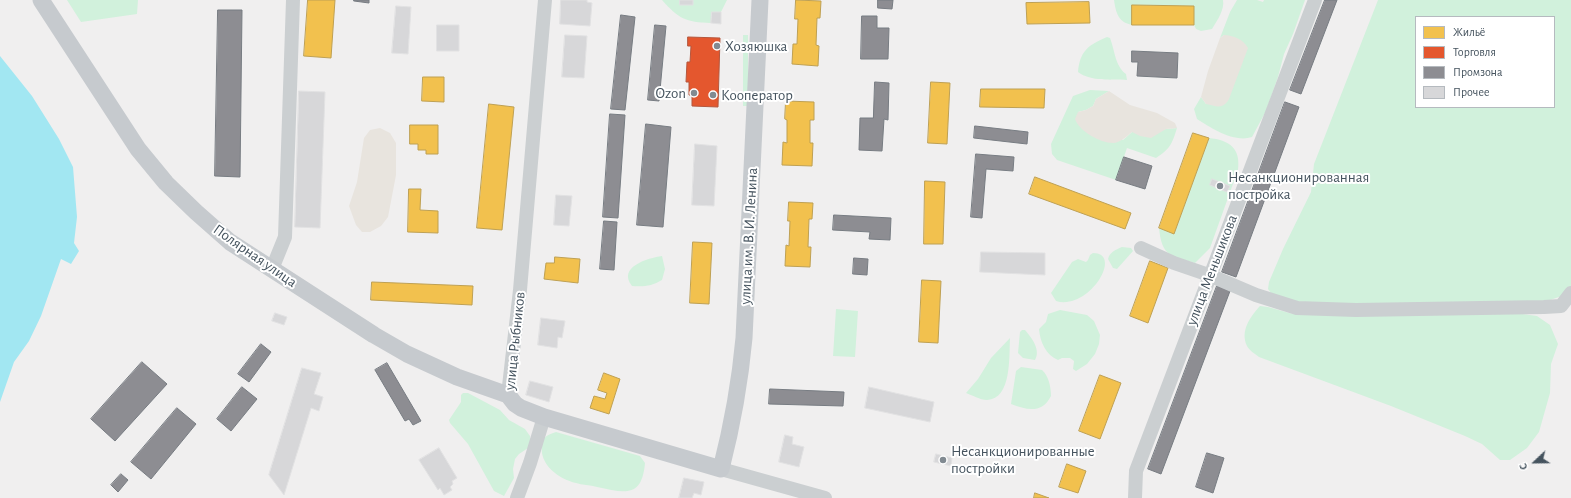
<!DOCTYPE html>
<html>
<head>
<meta charset="utf-8">
<style>
	body { margin:0 }
	#map { position:relative; width:1571px; height:498px; overflow:hidden; background:#f0efef; font-family:"Alegreya Sans",sans-serif }
	canvas { display:block }
	.legend { position:absolute; left:1415px; top:16px; width:140px; height:92px; box-sizing:border-box; background:#fff; border:1px solid #b5babf; margin:0; padding:5px 7px; list-style:none; font-size:12px; color:#45535e }
	.legend li { display:flex; align-items:center; gap:8px; height:20px }
	.legend b { width:20px; border:1px solid #b5babf }
	.north { position:absolute; left:1515px; top:442px; width:40px; height:40px; -webkit-text-stroke:3px #fff; paint-order:stroke; rotate:248deg; font-size:11px; font-weight:700; line-height:16px; text-align:center; color:#45535e }
	.north::after { content:''; display:block; margin:auto; width:14px; height:18px; background:#45535e; clip-path:polygon(50% 0,100% 100%,50% 72%,0 100%) }
</style>
</head>
<body>
<div id="map">
<canvas width="1571" height="498"></canvas>
<ul class="legend">
<li><b style="height:11px;background:#f2c14e"></b>Жильё</li>
<li><b style="height:11px;background:#e4572e"></b>Торговля</li>
<li><b style="height:11px;background:#8d8d92"></b>Промзона</li>
<li><b style="height:11px;background:#d7d7d9"></b>Прочее</li>
</ul>
<div class="north">С</div>
</div>
<script>
const ctx = document.querySelector('canvas').getContext('2d');
ctx.lineJoin = 'round';
function fillPath(path, color) {
  ctx.fillStyle = color;
  ctx.fill(path, 'evenodd');
}
function stroke(path, color, width, dash) {
  ctx.strokeStyle = color;
  ctx.lineWidth = width;
  ctx.lineCap = dash ? 'butt' : 'round';
  ctx.setLineDash(dash || []);
  ctx.stroke(path);
}
function label(font, color, halo, rows, align = 'center') {
  ctx.font = font + ' "Alegreya Sans",sans-serif';
  ctx.lineWidth = 4;
  ctx.setLineDash([]);
  ctx.textBaseline = 'middle';
  ctx.strokeStyle = halo;
  ctx.fillStyle = color;
  for (const [text, x, y, turn = 0] of rows) {
    ctx.save();
    ctx.translate(x, y);
    ctx.rotate((+turn || 0) * Math.PI / 180);
    ctx.textAlign = isNaN(turn) ? turn : align;
    if (halo) ctx.strokeText(text, 0, 0);
    ctx.fillText(text, 0, 0);
    ctx.restore();
  }
}
fillPath(new Path2D(`
	M67 0H138L137 14 81 22Z
	M662 0H727L721 12H712L711 23C685 22 679 19 662 0Z
	M1114 0H1223C1225 9 1217 21 1212 29L1201 31 1196 29 1194 25V6L1132 5V25C1118 22 1116 13 1114 0Z
	M1237 0H1257L1263 2 1264 0H1305L1293 34 1284 54 1278 77 1266 111 1252 137C1234 143 1211 128 1197 119L1194 109 1201 97 1206 104 1224 35 1220 38 1230 12Z
	M1378 0H1571V286L1565 295 1541 303 1411 307 1294 302 1273 296 1268 289 1269 282 1283 249 1311 192 1314 164ZM1416 17H1554V107H1416Z
	M743 35H748V106H743Z
	M1107 37 1110 38C1115 51 1115 66 1126 74L1127 80C1112 79 1091 82 1078 72 1080 51 1088 45 1107 37Z
	M1090 90 1109 91 1096 99 1093 106 1086 110 1078 112 1123 140 1132 132 1177 128C1172 144 1170 149 1156 158L1127 148 1116 180 1057 160 1052 154 1051 144 1073 96Z
	M1209 138C1229 140 1241 148 1238 170L1210 248 1195 263C1170 255 1162 257 1159 228L1174 234Z
	M1122 247 1131 248 1133 251 1117 269 1113 268 1108 259C1110 252 1115 250 1122 247Z
	M1093 253C1124 253 1089 311 1056 301L1051 293 1072 262 1078 259 1086 262 1088 260 1090 255Z
	M662 256 665 269 662 280C652 286 644 287 632 286 617 267 648 258 662 256Z
	M1260 306 1268 307 1293 314 1508 312 1537 316 1550 325 1558 344 1551 364 1550 393 1539 432 1527 448 1510 460H1500L1482 444 1465 436 1391 406 1259 357C1255 354 1249 350 1247 346 1240 331 1250 317 1260 306Z
	M836 309 858 311 855 357 833 356Z
	M1060 310 1087 315 1094 321 1100 335 1099 344 1095 354 1087 364 1076 371 1073 369 1074 361 1070 358H1062L1058 360C1046 355 1040 342 1039 329L1046 322 1048 314Z
	M1022 330H1025C1032 338 1041 350 1035 360L1023 358 1018 353 1020 332Z
	M1010 338C1009 356 1012 399 987 400 980 400 972 395 966 393L978 379 991 358Z
	M1021 367 1042 370C1049 376 1051 388 1051 396 1042 414 1027 410 1011 404L1016 371Z
	M463 393H468L500 410 509 420 525 429 530 436V443L528 448 519 454 515 459 513 469 514 478 504 496 494 491 468 444 450 423 449 420 461 402V395Z
	M556 432 640 456 645 463C642 498 625 493 597 487 590 485 582 485 576 483 559 479 539 465 542 445 543 436 548 435 556 432Z`), '#d1f1dc');
fillPath(new Path2D(`
	M1224 35C1233 35 1244 40 1248 48L1229 99C1223 110 1216 106 1206 104L1201 97 1208 71 1220 38Z
	M1109 91 1130 105 1157 113 1175 123 1177 128 1166 129 1151 138 1140 136 1132 132C1127 136 1120 143 1113 143 1100 143 1079 131 1075 119L1078 112 1086 110 1093 106 1096 99Z
	M380 128 390 133 396 143V175L388 217 381 226 370 232H362L356 225 349 206 357 182 364 138 370 130Z`), '#e8e4de');
fillPath(new Path2D(`
	M0 56 32 96 59 139 73 167 77 217 74 243 79 251 71 264 61 259 41 316 29 341 14 362 0 402Z`), '#a2e7f2');
const homes = new Path2D(`
	M308 0H335L331 58 304 56Z
	M796 0 821 1 820 18H817L816 45 819 46 818 66 792 64 793 44H797L798 19H795Z
	M1089 2 1090 23 1027 24 1026 3Z
	M1132 5 1194 6V25H1132Z
	M423 77H444V102L422 101Z
	M931 82 950 83 947 144 928 143Z
	M981 89H1045L1044 108 980 107Z
	M786 101 814 102V120H810V143H813L812 166 782 165 783 142 787 143V120L785 119Z
	M489 104 514 107 502 230 477 228Z
	M410 125H438V154H426V150H418V144H410Z
	M1193 133 1209 138 1174 234 1159 228Z
	M1035 177 1131 213 1125 229 1029 194Z
	M925 181 945 182 943 244H924Z
	M409 189H421L420 210 438 211V233L408 232Z
	M789 202 813 203 812 219H809L808 247H811L810 267 785 266 786 245 789 246 790 221H788Z
	M693 242 712 243 709 304 690 303Z
	M555 257 580 259 578 283 544 279 546 263H554Z
	M1150 261 1168 268 1148 323 1130 316Z
	M922 280 941 281 938 343 919 342Z
	M372 282 473 286 472 305 371 300Z
	M604 373 620 379 609 414 590 408 594 396 605 399 607 393 598 390Z
	M1100 375 1121 383 1100 439 1079 431Z
	M1067 464 1086 471 1078 493 1059 487Z
	M1035 493 1049 498H1034Z`);
fillPath(homes, '#f2c14e');
stroke(homes, '#bea053', 1);
const shops = new Path2D(`
	M688 37 720 38 718 107 692 106V95H689V82H686L687 62H690L691 46H688Z`);
fillPath(shops, '#e4572e');
stroke(shops, '#b4563c', 1);
const industry = new Path2D(`
	M354 0H369V3L354 1Z
	M878 0H893L892 9 878 8Z
	M1325 0H1337L1301 94 1290 90Z
	M218 10H242L240 177 215 176Z
	M621 15 635 17 625 110 611 109Z
	M862 16H877V28H889L888 59H861Z
	M655 25 666 26 659 101 648 100Z
	M1132 51 1178 53 1177 78 1137 76 1138 62H1132Z
	M875 82 889 83 888 120 884 119 882 151 859 150 860 118H873Z
	M1285 102 1299 107 1236 277 1222 272Z
	M610 114 625 115 618 218 603 217Z
	M646 124 671 127 663 227 637 225Z
	M975 126 1028 132 1027 144 974 138Z
	M976 154 1014 157 1013 171 986 169 982 218 971 217Z
	M1124 157 1152 166 1145 189 1116 180Z
	M834 215 891 218 890 240 869 239 870 232 833 230Z
	M604 221 617 222 614 270 600 269Z
	M854 258 868 259 867 275 853 274Z
	M1217 286 1230 291 1161 474 1148 469Z
	M261 344 271 352 249 382 238 374Z
	M142 362 167 384 115 441 91 419Z
	M387 363 421 421 413 425 409 419 405 421 375 370Z
	M242 387 257 399 231 431 217 419Z
	M770 389 844 392 843 406 769 404Z
	M177 408 196 424 151 479 131 462Z
	M1207 453 1224 458 1213 493 1196 487Z
	M121 474 128 480 118 492 111 485Z`);
fillPath(industry, '#8d8d92');
stroke(industry, '#777c82', 1);
const building = new Path2D(`
	M561 0H587V2L592 3 590 26 560 24Z
	M680 0H693V5H680Z
	M396 6 411 7 408 54 392 53Z
	M712 12H721V24L711 23Z
	M437 25H459V51H437Z
	M565 35 587 36 584 78 562 77Z
	M299 91 325 92 320 228 295 227Z
	M695 144 717 146 714 206 692 205Z
	M1212 179 1230 186 1227 192 1210 185Z
	M556 195 572 196 569 226 554 225Z
	M981 252 1045 253V275L980 272Z
	M275 313 287 317 284 325 272 321Z
	M541 318 565 321 562 338 558 337 557 348 538 345Z
	M302 368 321 373 314 394 323 397 319 411 311 408 284 495 269 475Z
	M530 381 553 387 549 402 526 395Z
	M869 387 934 402 930 422 865 408Z
	M785 435 793 437 792 444 804 447 799 467 779 462Z
	M439 448 457 478 452 481 453 484 450 487 452 490 444 495 440 488 438 490 419 460Z
	M936 454 952 458 951 466 934 462Z
	M684 478 704 482 701 495 694 493 692 498H679Z`);
fillPath(building, '#d7d7d9');
stroke(building, '#e1e1e2', 1);
stroke(new Path2D(`
	M1141 248 1174 263 1209 275 1256 295 1297 308 1356 310 1544 307 1561 306 1571 293
	M272 269 285 237 293 0
	M508 395 520 290 545 0
	M721 469 825 498
	M517 498 530 463 544 417
	M1135 498 1136 471 1315 0`), '#cbcfd1', 14);
stroke(new Path2D(`
	M41 0 138 149 166 183 196 212 230 242 374 335 407 354 457 377 508 395 515 404 521 408 544 417 721 469C732 426 740 382 744 338L760 0`), '#c6cace', 17);
for (const [x, y, r, color] of [
	[717,46,4,"#818a91"],
	[694,93,4,"#818a91"],
	[713,95,4,"#818a91"],
	[1220,186,4,"#818a91"],
	[943,460,4,"#818a91"]
]) {
  const dot = new Path2D();
  dot.arc(x, y, r, 0, 2 * Math.PI);
  ctx.fillStyle = color;
  ctx.fill(dot);
  stroke(dot, '#fff', 1.5);
}
label('15px', '#45535e', '#fff', [
	["Хозяюшка",725,46],
	["Ozon",686,93,"right"],
	["Кооператор",721,95],
	["Несанкционированная",1228,177],
	["постройка",1228,194],
	["Несанкционированные",951,451],
	["постройки",951,468]
], 'left');
label('15px', '#45535e', '#fff', [
	["улица им. В. И. Ленина",749,236,-87],
	["Полярная улица",255,256,35],
	["улица Меньшикова",1212,270,-69],
	["улица Рыбников",515,341,-84]
]);
</script>
</body>
</html>
